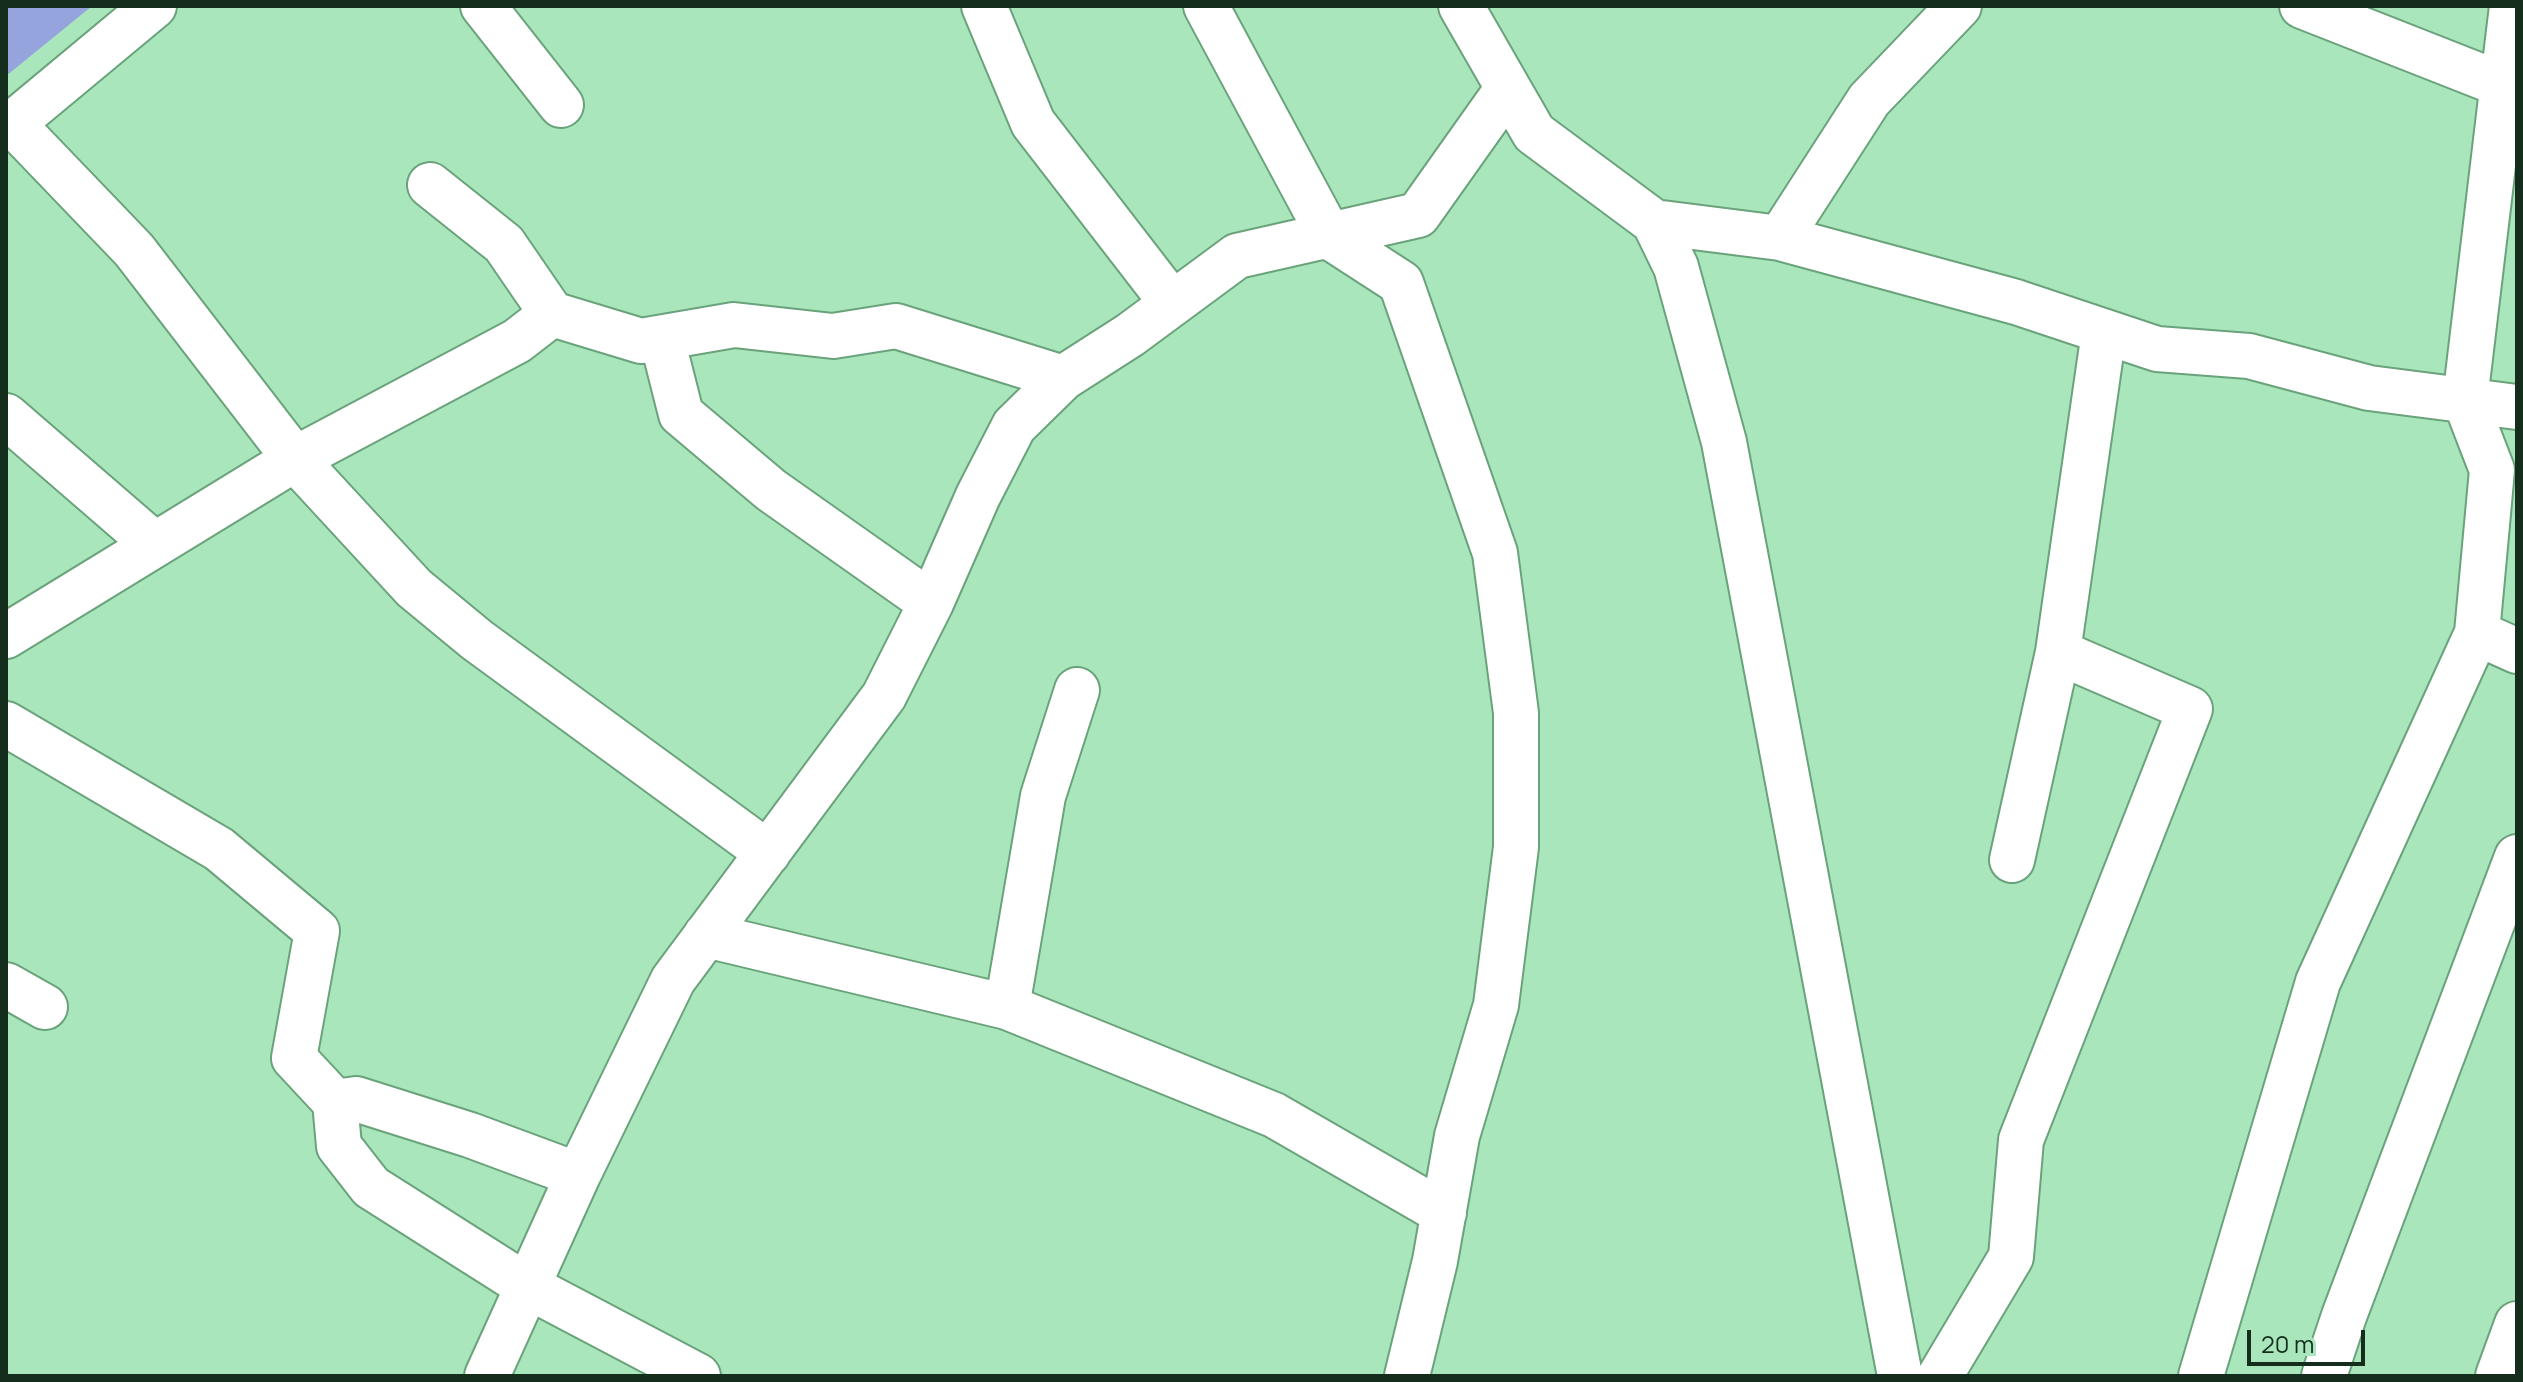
<!DOCTYPE html>
<html>
<head>
<meta charset="utf-8">
<style>
	body { margin:0 }
	#map { position:relative; width:2523px; height:1382px; overflow:hidden; background:#aae6bb; font-family:Manrope,sans-serif }
	canvas { display:block }
	.frame { position:absolute; inset:0; border:8px solid #152d1d; pointer-events:none }
	.scale { position:absolute; left:2247px; top:1330px; width:118px; height:36px; box-sizing:border-box; border:4px solid #152d1d; border-top:0; padding-left:10px; font-size:24px; line-height:28px; white-space:nowrap; color:#152d1d; -webkit-text-stroke:6px #aae6bb; paint-order:stroke }
</style>
</head>
<body>
<div id="map">
<canvas width="2523" height="1382"></canvas>
<div class="frame"></div>
<div class="scale">20 m</div>
</div>
<script>
const ctx = document.querySelector('canvas').getContext('2d');
ctx.lineJoin = 'round';
function fillPath(path, color) {
  ctx.fillStyle = color;
  ctx.fill(path, 'evenodd');
}
function stroke(path, color, width, dash) {
  ctx.strokeStyle = color;
  ctx.lineWidth = width;
  ctx.lineCap = dash ? 'butt' : 'round';
  ctx.setLineDash(dash || []);
  ctx.stroke(path);
}
fillPath(new Path2D(`
	M6 6H92L6 76Z`), '#95a4dc');
const minor = new Path2D(`
	M483 6 561 105
	M984 6 1033 123 1172 303
	M1206 6 1330 237 1401 283 1495 553 1516 713V847L1496 1005 1457 1136 1435 1261 1407 1376
	M1461 6 1534 133 1654 222 1780 238 2016 302 2157 349 2249 356 2369 388 2517 407
	M2302 6 2503 85
	M14 125 134 250 295 459 414 588 477 640 768 853
	M6 129 154 6
	M1654 222 1676 267 1724 442 1900 1376
	M1780 238 1869 100 1959 6
	M552 314 641 341 734 325 833 336 896 326 1063 378
	M662 339 681 414 771 490 931 603
	M6 416 154 544
	M2477 633 2517 651
	M6 636 295 459 517 341 552 314 504 244 430 185
	M6 724 219 849 317 931 294 1058 335 1102 339 1146 371 1187 527 1286 698 1376
	M2012 860 2058 652 2104 332
	M706 935 1007 1007 1274 1115 1444 1213
	M6 985 45 1007
	M1007 1007 1043 796 1077 690
	M335 1102 356 1099 470 1135 578 1175
	M487 1376 578 1175 673 980 884 696 931 603 978 496 1014 426 1063 378 1130 335 1237 256 1418 215 1508 88
	M1940 1376 2011 1257 2021 1140 2190 709 2058 652
	M2201 1376 2318 982 2477 633 2492 470 2465 400 2512 6
	M2324 1376 2344 1316 2517 857
	M2498 1376 2517 1324`);
stroke(minor, '#6aa37b', 48);
stroke(minor, '#fff', 44);
</script>
</body>
</html>
